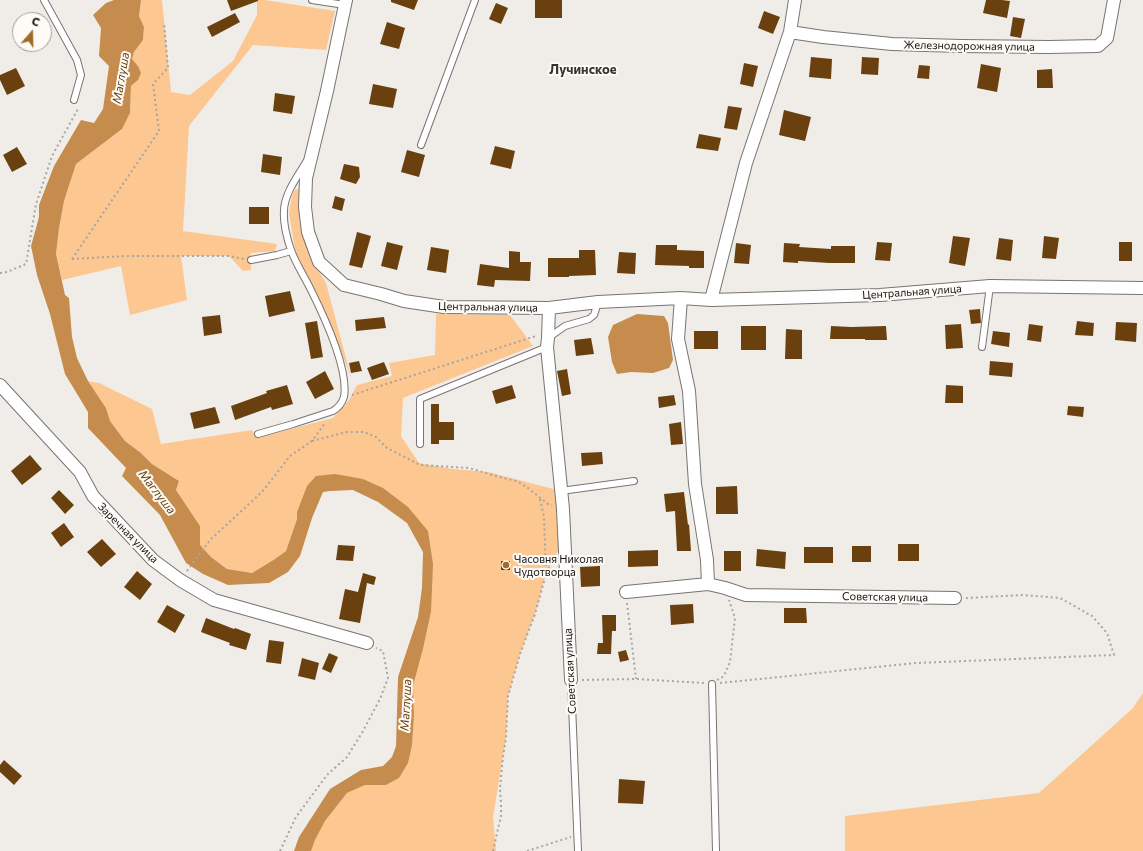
<!DOCTYPE html>
<html>
<head>
<meta charset="utf-8">
<style>
	body { margin:0 }
	#map { position:relative; width:1143px; height:851px; overflow:hidden; background:#f0ede9; font-family:Commissioner,sans-serif }
	canvas { display:block }
	.north { position:absolute; left:12px; top:12px; width:40px; height:40px; box-sizing:border-box; background:#fefaf6; border:1px solid #a19e9b; border-radius:50%; rotate:20deg; font-size:11px; font-weight:700; line-height:16px; text-align:center; color:#151413 }
	.north::after { content:''; display:block; margin:auto; width:14px; height:18px; background:#a36b28; clip-path:polygon(50% 0,100% 100%,50% 72%,0 100%) }
</style>
</head>
<body>
<div id="map">
<canvas width="1143" height="851"></canvas>
<div class="north">С</div>
</div>
<script>
const ctx = document.querySelector('canvas').getContext('2d');
ctx.lineJoin = 'round';
function fillPath(path, color) {
  ctx.fillStyle = color;
  ctx.fill(path, 'evenodd');
}
function stroke(path, color, width, dash) {
  ctx.strokeStyle = color;
  ctx.lineWidth = width;
  ctx.lineCap = dash ? 'butt' : 'round';
  ctx.setLineDash(dash || []);
  ctx.stroke(path);
}
function label(font, color, halo, rows, align = 'center') {
  ctx.font = font + ' Commissioner,sans-serif';
  ctx.lineWidth = 4;
  ctx.setLineDash([]);
  ctx.textBaseline = 'middle';
  ctx.strokeStyle = halo;
  ctx.fillStyle = color;
  for (const [text, x, y, turn = 0] of rows) {
    ctx.save();
    ctx.translate(x, y);
    ctx.rotate((+turn || 0) * Math.PI / 180);
    ctx.textAlign = isNaN(turn) ? turn : align;
    if (halo) ctx.strokeText(text, 0, 0);
    ctx.fillText(text, 0, 0);
    ctx.restore();
  }
}
fillPath(new Path2D(`
	M141 0H162L171 92 190 95 233 61 257 15V0H265L335 11 326 50 253 45 189 126 183 231 277 244 275 251 251 253V270L243 271 229 256H181L187 300 130 315 121 266 62 280 56 254 59 228 64 201 76 164 122 129 130 113 131 86 138 80V66L132 59 134 52 143 40 144 27 139 16Z
	M299 189 302 191 315 265 326 283 351 377 330 324 297 262 289 213 292 196 295 190Z
	M436 314 510 315 533 346 403 398 401 436 419 463 453 469 488 472 561 491 564 539 546 574 535 614 520 654 508 696 506 738 493 817 496 851H311L315 840 325 821 347 793 365 785H386L399 778 412 745 414 716 413 686 423 649 431 612 428 531 335 474 297 512V519L286 551 275 559 252 573 227 569 211 557 200 545V526L176 490 179 481 152 464 141 453 125 441 110 421 106 408 88 381 99 383 152 409 161 444 252 430 256 438 333 418 349 400 357 385 392 376 389 363 435 355Z
	M1143 693V851H845V816L1039 793 1133 708Z`), '#fcc790');
fillPath(new Path2D(`
	M114 0H141L139 16 144 27 143 40 134 52 132 59 138 66 141 73 138 80 131 86 130 113 122 129 76 164 64 201 59 228 56 254 65 295 69 298 72 337 77 358 88 381 106 408 110 421 125 441 141 453 152 464 179 481 176 490 200 526V545L211 557 227 569 252 573 275 559 286 551 297 519V512L307 486 316 476 335 474 363 479 383 488 408 507 428 531 433 564 431 612 423 649 413 686 414 716 412 745 408 763 399 778 386 785H365L347 793 325 821 315 840 311 851H294L299 837 330 789 361 770 383 766 392 757 396 746 398 677 418 617 422 588 423 552 407 523 378 502 353 490 330 491 323 492 312 518 300 556 288 572 269 583 228 585 203 574 186 563 160 515 122 476 126 468 88 428V412L65 374 50 314 37 275 31 246 39 217V205L54 166 81 120 94 123 103 109 109 66 99 56 101 28 93 15 106 3Z
	M637 314 664 316 668 323 673 360 669 368 653 373 631 372 617 374 612 362 608 337 613 325Z`), '#c58c4e');
fillPath(new Path2D(`
	M227 0H258V1L231 11Z
	M391 0H418L414 10 391 2Z
	M535 0H562V18H535Z
	M986 0H1002L1010 1 1007 18 983 13Z
	M496 3 508 8 501 24 489 19Z
	M764 11 780 17 773 34 758 28Z
	M235 13 240 22 212 37 207 27Z
	M1013 17 1025 19 1021 38 1010 36Z
	M387 22 405 28 399 49 380 44Z
	M811 57 832 59 831 79 809 77Z
	M862 57 879 58 878 75 861 74Z
	M744 63 758 66 753 87 740 84Z
	M981 64 1001 68 997 92 977 88Z
	M919 65 930 66 929 79 917 78Z
	M16 68 25 86 7 95 0 80V75Z
	M1052 69 1053 88H1037V70Z
	M373 84 397 89 393 108 369 104Z
	M275 93 295 96 292 114 273 111Z
	M728 106 742 108 737 130 724 128Z
	M784 110 811 117 805 141 779 135Z
	M699 134 721 138 718 151 696 148Z
	M495 146 515 151 511 169 490 164Z
	M17 147 27 164 12 172 3 155Z
	M407 150 425 155 419 177 401 172Z
	M263 154 282 157 280 175 261 172Z
	M344 164 359 167 360 177 356 184 340 179Z
	M335 196 345 199 342 211 332 208Z
	M249 207H269V224H249Z
	M357 232 371 236 362 268 349 265Z
	M953 236 970 238 965 266 949 263Z
	M1044 236 1059 238 1056 259 1042 258Z
	M999 238 1013 240 1011 261 996 259Z
	M387 242 403 246 397 270 381 266Z
	M877 242 892 243 890 261 875 260Z
	M1119 242H1132V261H1119Z
	M736 243 751 245 749 264 734 263Z
	M784 243 800 244 799 247 831 249V246H855V263H829L798 261V263L783 262Z
	M656 245H677V250L704 251V268H689V266L655 265Z
	M431 247 449 250 446 273 427 270Z
	M579 250H595L596 275 569 276V277H548V258H579Z
	M509 251 520 252V262H531L530 281 495 280 494 287 477 285 480 264 509 268Z
	M619 252 636 253 635 274 617 273Z
	M290 291 295 311 269 317 265 296Z
	M980 309 981 323 971 324 969 310Z
	M220 315 222 333 204 336 202 317Z
	M384 317 386 328 356 331 355 320Z
	M317 321 323 357 311 359 305 323Z
	M1077 321 1094 323 1093 336 1075 335Z
	M1116 322 1137 323 1136 342 1115 340Z
	M961 324 963 348 946 349 945 325Z
	M1029 324 1043 326 1041 342 1027 340Z
	M741 326H766V350H741Z
	M831 326 851 327 886 326 887 340H865V339H830Z
	M786 329 802 330V359H785Z
	M694 331H718V349H694Z
	M993 331 1010 333 1009 347 991 344Z
	M591 338 594 354 576 356 574 340Z
	M359 361 362 371 351 373 349 363Z
	M990 361 1013 363 1012 377 989 375Z
	M384 362 389 374 372 380 367 368Z
	M567 369 571 394 562 396 557 371Z
	M325 371 334 389 315 399 306 382Z
	M287 385 293 404 272 410 271 407 235 420 231 406 267 393 266 391Z
	M512 385 516 398 496 404 492 391Z
	M946 385 963 386V403H945Z
	M674 395 676 405 659 408 658 397Z
	M431 404H439V422H454V440H439V444H431Z
	M1068 406 1084 407 1083 417 1067 415Z
	M215 407 220 423 194 429 190 413Z
	M681 422 683 444 671 445 669 424Z
	M602 452 603 464 582 466 581 453Z
	M30 455 42 469 22 485 11 471Z
	M737 486 738 514H716V487Z
	M59 490 74 505 65 514 51 498Z
	M684 492 688 525 689 524 691 551H677L675 511 666 512 664 494Z
	M64 523 74 537 61 547 51 533Z
	M102 539 116 554 101 567 87 552Z
	M898 544H919V561H898Z
	M338 545 355 546 353 561 336 560Z
	M852 546H871V562H852Z
	M804 547H833V563H804Z
	M757 549 786 552 785 569 756 566Z
	M658 550V566L628 567V551Z
	M724 551H741V571H724Z
	M501 561H510V570H501Z
	M600 566V586L581 587 580 567Z
	M137 571 152 584 140 600 124 587Z
	M363 573 376 577 374 585 367 583 360 623 339 619 345 589 358 592Z
	M693 604 694 623 671 625 670 605Z
	M167 605 185 615 175 633 157 622Z
	M784 608H806L807 623H784Z
	M602 615H616V631H612L611 654H597L598 643H603Z
	M206 618 234 629 235 628 251 634 246 650 229 645 230 643 201 632Z
	M269 640 284 642 281 664 266 662Z
	M626 650 629 660 620 662 618 652Z
	M329 653 338 657 331 673 322 669Z
	M302 658 319 663 315 680 298 676Z
	M4 760 22 776 14 785 0 772V765Z
	M619 779 645 781 643 804 618 803Z`), '#6a410e');
const lane = new Path2D(`
	M44 0 77 60 81 75 74 100
	M312 0 345 5
	M421 145 475 0
	M251 260 277 255 291 251
	M548 338 565 326 589 319 594 315 598 302
	M982 347 990 286
	M258 434 293 424 333 411C338 408 342 403 344 397 349 368 323 314 310 288 304 276 295 262 291 250 287 239 283 222 284 211 284 194 298 176 306 162
	M420 444V399L547 347
	M561 491 634 481
	M571 680 578 851
	M712 684 716 851`);
const street = new Path2D(`
	M346 0 327 91 306 178 305 207 308 232 319 262 344 285 381 294 404 301 444 307 549 308 598 302 681 298 711 300 880 295 990 286 1143 288
	M790 32 823 37 892 44 961 46 1049 47 1098 46 1107 38 1114 0
	M681 298 678 339 689 391 695 484 707 560 708 584
	M711 300 746 163 790 32 795 0
	M549 308 548 338 547 347 563 509 571 680
	M0 385 80 472 93 496 153 560 180 580 214 600 367 643
	M626 592 708 584 725 588 746 595 955 598`);
stroke(lane, '#777471', 8);
stroke(street, '#777471', 14);
stroke(new Path2D(`
	M72 259 159 131 153 84 168 68 164 23
	M72 259 126 256H229L244 259
	M0 273 7 272 26 264 36 204 52 156 79 107
	M352 395 536 336
	M312 441 347 432H364L376 437 387 448 420 465 469 468 503 478 517 481 528 488 548 504 552 505
	M540 499 544 517 546 572
	M187 571 210 540 262 492 290 456 312 441 325 423
	M627 603 636 679
	M582 680 636 679 704 683
	M717 680 724 676 730 662 735 618 729 600
	M720 683 916 663 1114 655 1107 633 1092 616 1060 598 1023 595 966 598
	M280 851 296 817 327 775 347 757 363 731 380 699 388 678 383 651 376 648
	M493 851 501 816V804L500 788 503 757 506 738 508 696 520 654 535 614 546 574 554 559
	M527 851 571 837`), '#a7a4a1', 2, [2, 3]);
stroke(lane, '#fff', 6);
stroke(street, '#fff', 12);
for (const [x, y, r, color] of [
	[506,565,4,"#a36b28"]
]) {
  const dot = new Path2D();
  dot.arc(x, y, r, 0, 2 * Math.PI);
  ctx.fillStyle = color;
  ctx.fill(dot);
  stroke(dot, '#fefaf6', 1.5);
}
label('11px', '#151413', '#fefaf6', [
	["Железнодорожная улица",969,46,1],
	["Центральная улица",912,292,-4],
	["Центральная улица",488,307,1],
	["Заречная улица",128,533,45],
	["Советская улица",885,597,1],
	["Советская улица",570,671,-93]
]);
label('11px', '#151413', '#fefaf6', [
	["Часовня Николая",514,559],
	["Чудотворца",514,572]
], 'left');
label('italic 12px', '#653e0d', '#fefaf6', [
	["Маглуша",121,78,-80],
	["Маглуша",157,492,52],
	["Маглуша",406,705,-87]
]);
label('bold 13px', '#363331', '#fefaf6', [
	["Лучинское",583,70]
]);
</script>
</body>
</html>
